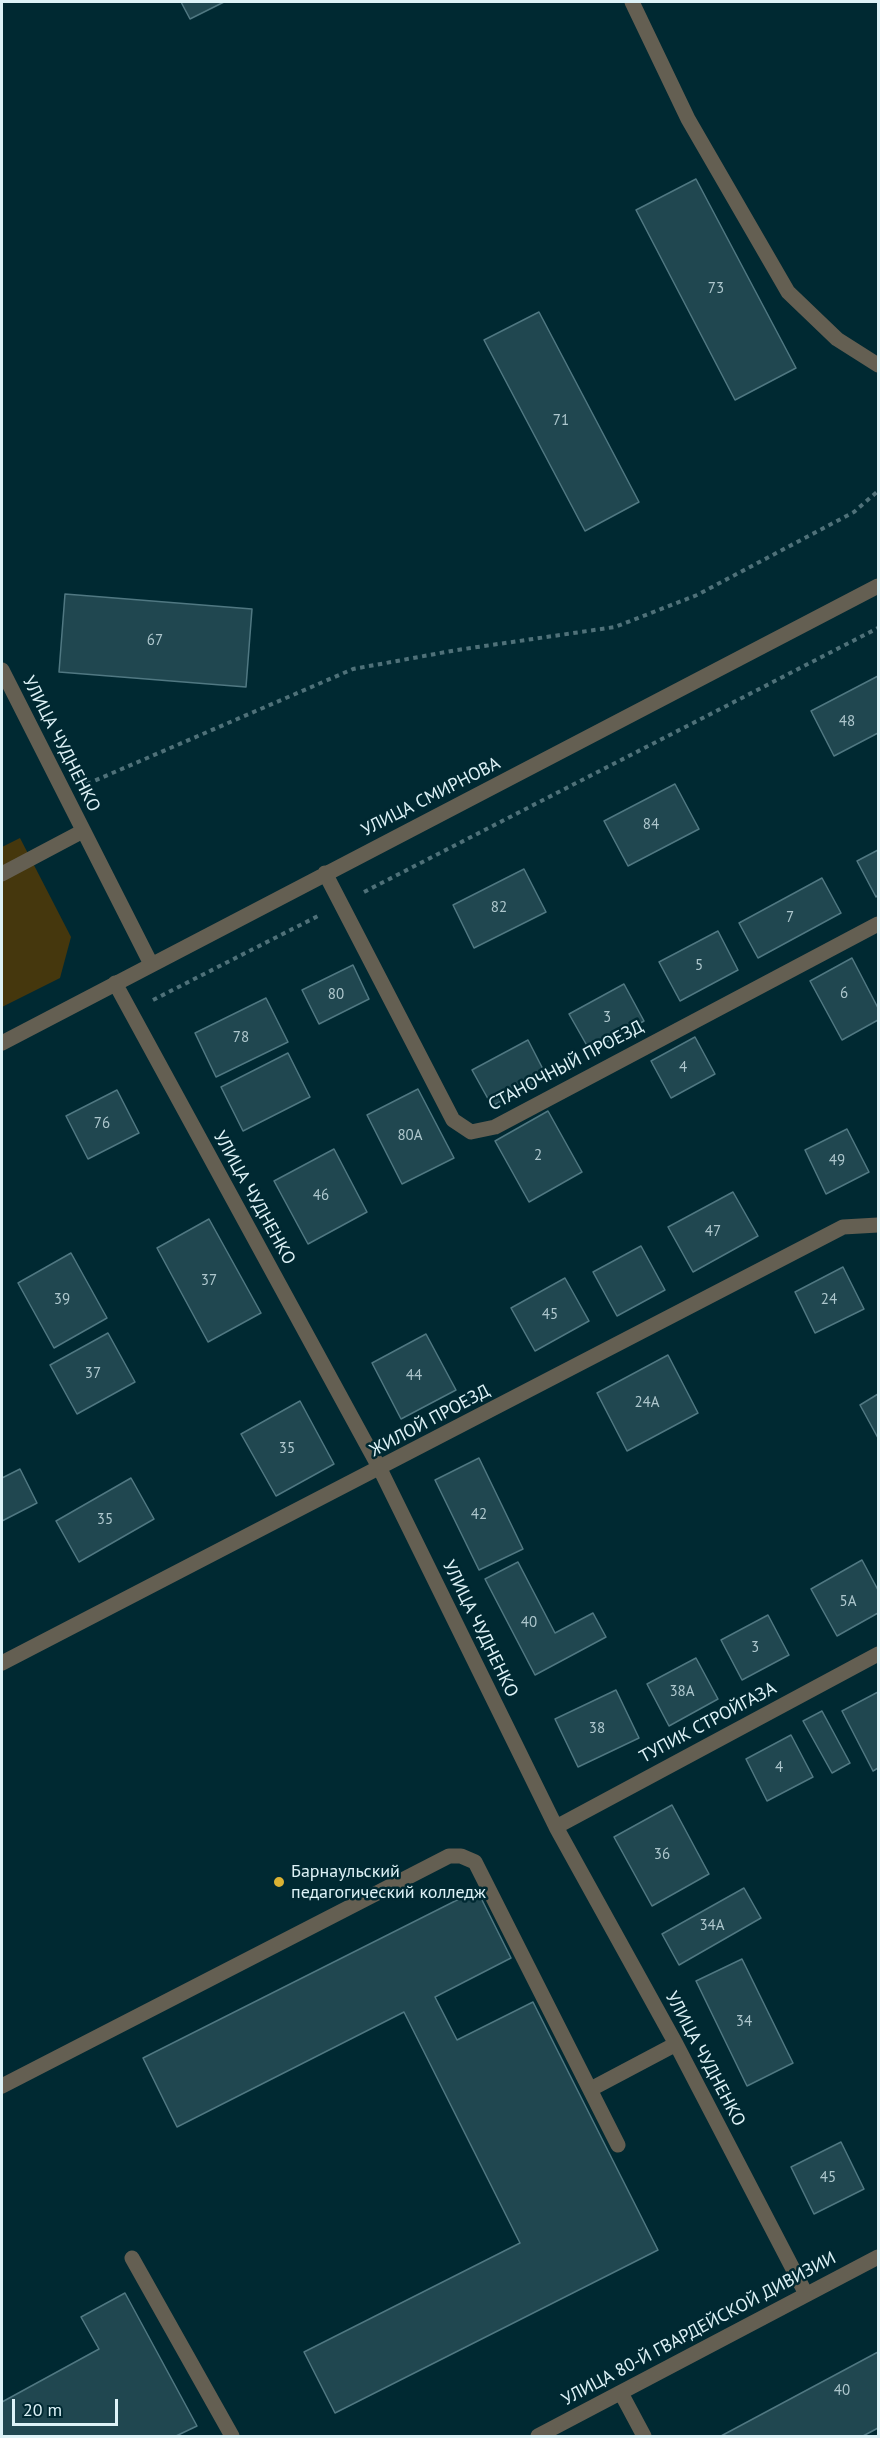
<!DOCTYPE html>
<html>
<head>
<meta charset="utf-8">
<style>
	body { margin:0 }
	#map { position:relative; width:880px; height:2438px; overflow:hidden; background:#002932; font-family:"PT Sans",sans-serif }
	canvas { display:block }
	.frame { position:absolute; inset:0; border:3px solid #ddf2f7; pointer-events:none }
	.scale { position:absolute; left:12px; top:2399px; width:106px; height:27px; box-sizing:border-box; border:3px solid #ddf2f7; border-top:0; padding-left:8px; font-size:18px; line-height:21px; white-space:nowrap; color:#ddf2f7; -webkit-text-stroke:4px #002932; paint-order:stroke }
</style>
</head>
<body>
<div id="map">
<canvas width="880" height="2438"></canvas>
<div class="frame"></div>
<div class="scale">20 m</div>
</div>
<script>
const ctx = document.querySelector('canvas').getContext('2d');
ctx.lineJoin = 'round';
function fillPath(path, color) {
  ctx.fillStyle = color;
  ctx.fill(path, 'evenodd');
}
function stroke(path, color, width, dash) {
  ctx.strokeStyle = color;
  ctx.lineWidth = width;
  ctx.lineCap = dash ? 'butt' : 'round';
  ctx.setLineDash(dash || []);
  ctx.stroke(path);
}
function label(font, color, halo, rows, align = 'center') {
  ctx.font = font + ' "PT Sans",sans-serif';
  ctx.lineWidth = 5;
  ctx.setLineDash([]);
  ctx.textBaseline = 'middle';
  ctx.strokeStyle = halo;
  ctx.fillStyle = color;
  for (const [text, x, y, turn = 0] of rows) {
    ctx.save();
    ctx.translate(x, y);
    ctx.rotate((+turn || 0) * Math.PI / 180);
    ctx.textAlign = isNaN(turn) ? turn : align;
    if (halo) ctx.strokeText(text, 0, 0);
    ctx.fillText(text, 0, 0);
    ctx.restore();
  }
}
fillPath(new Path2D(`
	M20 838 71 937 60 978 2 1007V847Z`), '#45370d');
const building = new Path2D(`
	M181 2H224L190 19Z
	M696 179 796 368 735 400 636 210Z
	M539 312 639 502 585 531 484 340Z
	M65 594 252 609 246 687 59 672Z
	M878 676V733L834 756 811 711Z
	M675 784 699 829 628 866 604 821Z
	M878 850V895L876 897 857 861Z
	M524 869 546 912 474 948 453 905Z
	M822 878 841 913 758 958 739 923Z
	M718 931 738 970 680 1001 659 962Z
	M852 958 878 1008V1020L842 1040 810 981Z
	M353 965 369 999 319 1024 302 990Z
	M624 984 644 1021 590 1051 569 1014Z
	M266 998 288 1042 216 1077 195 1033Z
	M695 1037 715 1074 671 1098 651 1061Z
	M528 1040 547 1077 492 1106 472 1070Z
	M288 1053 310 1097 243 1131 221 1087Z
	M418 1089 454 1158 402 1184 367 1115Z
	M117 1090 139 1133 88 1159 66 1116Z
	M548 1111 582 1172 529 1202 495 1141Z
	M847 1129 869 1172 826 1194 805 1150Z
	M334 1149 367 1212 308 1244 274 1181Z
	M733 1192 758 1236 693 1272 668 1227Z
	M209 1219 261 1313 208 1342 157 1248Z
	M641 1246 665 1290 617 1316 593 1272Z
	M71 1253 107 1318 54 1348 18 1283Z
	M843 1267 864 1309 815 1333 795 1292Z
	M565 1278 589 1321 535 1351 511 1308Z
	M108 1333 135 1382 77 1414 50 1365Z
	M426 1334 456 1390 401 1419 372 1363Z
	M668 1355 698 1413 627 1451 597 1393Z
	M878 1394V1438L860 1405Z
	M300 1401 334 1464 276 1496 241 1434Z
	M479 1458 523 1549 479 1570 435 1480Z
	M20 1469 37 1503 2 1521V1478Z
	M131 1478 154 1519 79 1562 56 1521Z
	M862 1560 878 1590V1613L837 1636 811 1589Z
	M518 1562 555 1633 593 1613 606 1637 535 1675 485 1579Z
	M768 1615 789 1655 742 1680 721 1640Z
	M696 1658 718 1699 669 1726 647 1684Z
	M616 1690 639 1738 578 1767 555 1719Z
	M878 1692V1768L873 1771 842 1711Z
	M822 1711 850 1763 832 1773 803 1721Z
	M791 1735 813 1777 767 1801 746 1759Z
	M672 1805 709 1874 652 1906 614 1837Z
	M744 1888 761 1918 679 1965 662 1934Z
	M477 1890 511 1958 435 1997 457 2040 533 2002 658 2250 335 2413 304 2352 520 2243 404 2012 177 2127 143 2058Z
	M742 1959 793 2063 747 2086 696 1981Z
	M841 2142 864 2189 814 2214 791 2167Z
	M125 2293 197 2426 176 2436H2V2402L99 2349 81 2317Z
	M878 2352V2428L863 2436H721Z`);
fillPath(building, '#204750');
stroke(building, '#507882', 1.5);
stroke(new Path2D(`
	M87 784 353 669 457 650 615 627 697 595 854 512 878 491
	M364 892 878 628
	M153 1000 320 915`), '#4f7179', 4, [4.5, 4.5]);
stroke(new Path2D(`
	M632 2 688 119 788 292 837 339 878 365
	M2 670 151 964
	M325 873 453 1120 471 1132 495 1127 878 924
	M2 874 83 831
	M115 983 380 1469 556 1827 676 2044 806 2294
	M2 1043 878 586
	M2 1663 843 1227 878 1225
	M556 1827 878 1654
	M2 2086 449 1856H461L475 1862 618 2145
	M591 2089 676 2044
	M132 2258 232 2436
	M621 2393 644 2436
	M538 2436 878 2257`), '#645f52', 15);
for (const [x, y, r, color] of [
	[279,1882,6,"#dbb233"]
]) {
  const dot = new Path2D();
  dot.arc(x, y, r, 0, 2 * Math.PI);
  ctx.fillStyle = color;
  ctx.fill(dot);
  stroke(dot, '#002932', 2);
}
label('15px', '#aec7cd', null, [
	["73",716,289],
	["71",561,421],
	["67",155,641],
	["48",847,722],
	["84",651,825],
	["82",499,908],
	["7",790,918],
	["5",699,966],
	["6",844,994],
	["80",336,995],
	["3",607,1018],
	["78",241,1038],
	["4",683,1068],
	["76",102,1124],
	["80А",410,1136],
	["2",538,1156],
	["49",837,1161],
	["46",321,1196],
	["47",713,1232],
	["37",209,1281],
	["39",62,1300],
	["24",829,1300],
	["45",550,1315],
	["37",93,1374],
	["44",414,1376],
	["24А",647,1403],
	["35",287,1449],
	["42",479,1515],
	["35",105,1520],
	["5А",848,1602],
	["40",529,1623],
	["3",755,1648],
	["38А",682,1692],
	["38",597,1729],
	["4",779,1768],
	["36",662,1855],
	["34А",712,1926],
	["34",744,2022],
	["45",828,2178],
	["40",842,2391]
]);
label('18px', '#ddf2f7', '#002932', [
	["УЛИЦА ЧУДНЕНКО",61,744,63],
	["УЛИЦА СМИРНОВА",431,797,-27],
	["СТАНОЧНЫЙ ПРОЕЗД",566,1066,-28],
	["УЛИЦА ЧУДНЕНКО",254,1198,61],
	["ЖИЛОЙ ПРОЕЗД",430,1421,-28],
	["УЛИЦА ЧУДНЕНКО",480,1629,64],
	["ТУПИК СТРОЙГАЗА",708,1723,-28],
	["УЛИЦА ЧУДНЕНКО",705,2059,62],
	["УЛИЦА 80-Й ГВАРДЕЙСКОЙ ДИВИЗИИ",699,2329,-28]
]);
label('18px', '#ddf2f7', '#002932', [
	["Барнаульский",291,1872],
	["педагогический колледж",291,1893]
], 'left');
</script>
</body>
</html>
